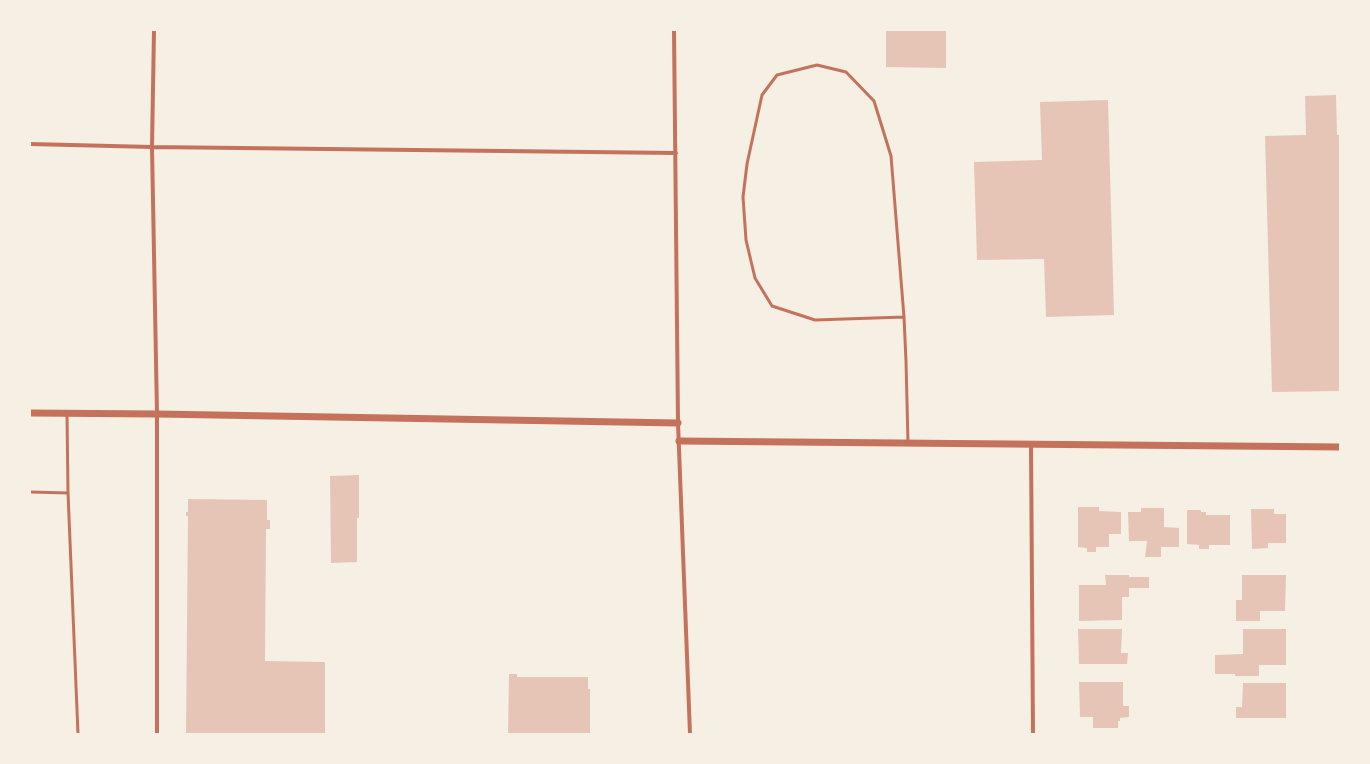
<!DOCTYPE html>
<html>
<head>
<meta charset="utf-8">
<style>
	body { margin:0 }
	#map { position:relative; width:1370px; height:764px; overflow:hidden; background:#f6efe4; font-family:"Fira Sans Condensed",sans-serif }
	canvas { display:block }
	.frame { position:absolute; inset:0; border:31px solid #f6efe4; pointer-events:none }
</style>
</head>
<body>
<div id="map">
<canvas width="1370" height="764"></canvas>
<div class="frame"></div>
</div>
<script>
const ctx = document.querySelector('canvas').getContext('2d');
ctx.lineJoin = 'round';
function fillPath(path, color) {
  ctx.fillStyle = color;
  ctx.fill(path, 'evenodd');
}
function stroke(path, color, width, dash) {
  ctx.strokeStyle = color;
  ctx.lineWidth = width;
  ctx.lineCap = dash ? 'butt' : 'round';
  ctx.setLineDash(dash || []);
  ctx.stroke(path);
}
fillPath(new Path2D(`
	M886 30H946V68L886 67Z
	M1336 95 1337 135H1340V391L1272 392 1265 136 1306 135 1305 96Z
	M1108 100 1114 315 1046 317 1044 259 977 260 974 162 1042 160 1040 102Z
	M359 475V518H357V562L331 563 330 476Z
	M188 499 267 500V520H270V529H266L265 661 325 662V734H186L188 516H186V512H188Z
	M1078 507H1099V511L1121 512V534H1109V547H1096V552H1087V548L1078 547Z
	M1141 508H1164V527L1179 528V547H1161V557H1145L1147 541H1129L1128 512H1141Z
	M1251 509H1274V514H1286V543H1268V548L1252 549Z
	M1187 510H1201V512H1206V515H1230V545H1209V549H1199V545L1187 544Z
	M1105 575H1129V577H1149V588H1129V597H1122V620L1079 621V585H1106Z
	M1242 575H1286L1285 611H1260V621H1236V600H1242Z
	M1078 629H1122L1121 653H1128L1127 664H1079Z
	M1243 629H1286V665H1259V676H1235V674H1215V655L1243 654Z
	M509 674H517V677H588V689H590V734H508Z
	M1079 682H1123V706H1129V717L1120 718V721H1118V728H1093V717H1080Z
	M1243 683H1286V718H1236V707H1242Z`), '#e6c5b7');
stroke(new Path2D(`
	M904 317 815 320 772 306 755 278 746 240 743 197 747 164 762 95 777 75 817 65 846 72 874 101 891 156 904 317 906 361 908 443
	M67 414 68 493
	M30 492 68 493 78 734`), '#c5725c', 3);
stroke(new Path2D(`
	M154 30 152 147 157 414V734
	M674 30 678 423 690 734
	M30 144 152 147 676 153
	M1031 444 1033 734`), '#c5725c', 4);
stroke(new Path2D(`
	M30 413 157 414 678 423
	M679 441 1340 447`), '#c5725c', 7);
</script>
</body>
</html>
